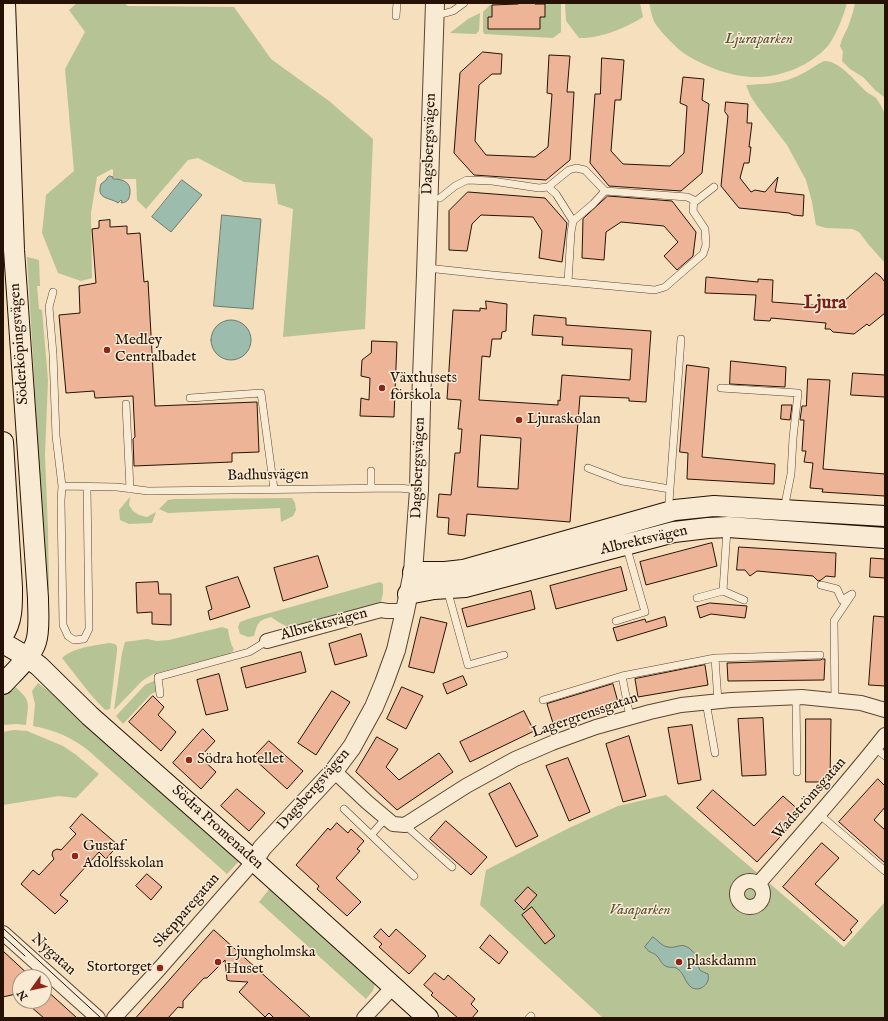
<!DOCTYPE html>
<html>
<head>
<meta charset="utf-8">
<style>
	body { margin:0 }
	#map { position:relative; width:888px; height:1021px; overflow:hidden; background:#f5dfbc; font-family:"IM FELL English",serif }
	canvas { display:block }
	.frame { position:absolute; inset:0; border:4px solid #261204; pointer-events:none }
	.north { position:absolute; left:12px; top:969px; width:40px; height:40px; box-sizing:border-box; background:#f8ead3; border:1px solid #a49480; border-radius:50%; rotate:237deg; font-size:11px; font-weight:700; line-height:16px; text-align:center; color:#261204 }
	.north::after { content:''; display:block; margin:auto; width:14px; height:18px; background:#8f2418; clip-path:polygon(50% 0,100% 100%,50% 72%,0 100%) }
</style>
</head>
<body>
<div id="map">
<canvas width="888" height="1021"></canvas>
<div class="frame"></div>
<div class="north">N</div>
</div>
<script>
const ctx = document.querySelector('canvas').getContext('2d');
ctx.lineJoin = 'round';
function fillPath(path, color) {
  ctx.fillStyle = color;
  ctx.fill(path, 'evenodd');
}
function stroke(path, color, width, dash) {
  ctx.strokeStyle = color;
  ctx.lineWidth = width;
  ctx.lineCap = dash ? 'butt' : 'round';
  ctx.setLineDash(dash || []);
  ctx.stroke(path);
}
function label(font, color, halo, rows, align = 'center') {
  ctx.font = font + ' "IM FELL English",serif';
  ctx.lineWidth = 3;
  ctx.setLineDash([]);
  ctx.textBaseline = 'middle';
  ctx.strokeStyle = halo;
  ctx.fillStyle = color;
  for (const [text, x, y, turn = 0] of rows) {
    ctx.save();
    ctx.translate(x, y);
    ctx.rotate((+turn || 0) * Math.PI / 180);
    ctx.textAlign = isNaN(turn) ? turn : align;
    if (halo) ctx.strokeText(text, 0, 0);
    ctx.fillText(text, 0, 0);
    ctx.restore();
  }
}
fillPath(new Path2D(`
	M77 3H124L128 6 234 7 271 59 329 101 373 139 365 329 283 337 293 209 278 204 275 184 244 182 198 158 188 160 146 209 137 200 136 179H116L113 177V170L112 169 97 177 91 213 92 278 81 281 58 273 42 233 46 195 74 171 65 69 85 32 69 10Z
	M499 3H517L518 4 492 5V17H488V29H540V17H545L535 4V3H561V32L553 38 484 34 483 30V12L490 5Z
	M565 3H640L643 17C626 28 599 39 579 38L566 21Z
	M649 3H847C844 15 835 38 827 47 810 65 784 76 759 77 734 78 705 67 685 54 676 48 663 34 657 26 652 20 651 10 649 3Z
	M855 3H885V99L884 97 875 90 863 77 850 69 842 61 843 52 840 46 842 39 848 27 853 12Z
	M480 13 479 31 476 34 450 33 468 19Z
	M824 61C840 60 857 84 868 93 871 95 874 96 876 98 880 103 883 109 885 115V263L868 244 859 232 852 229 826 228 816 225 812 202 806 180 787 145 757 106 751 97 746 85C762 84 778 84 793 78 804 74 814 66 824 61Z
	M27 257 39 260 40 286H37L39 309 42 310 48 380 45 454 48 530 49 589 44 599 34 376Z
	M130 497 129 505 133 511 139 515 147 517 156 512 152 523 129 524 120 520 119 510Z
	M292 498 295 503 296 510 293 516 281 522 280 508 168 513 159 509 168 500 174 499Z
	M380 582 383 584V593L381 602 288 627 280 623 271 617C257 621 258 623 254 636L248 637 240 634 238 627 240 622 248 619Z
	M222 627 228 629C229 636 230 643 234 650L230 654 153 674 142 681 114 710 122 653 125 642 147 639 157 641 169 640Z
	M109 643 115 644 117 646V651L110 709 106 710 104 709 91 695 62 658C74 647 94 646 109 643Z
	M156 680 158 691 151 694 123 724 116 716 145 685Z
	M38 683 51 693 239 861 227 874 89 751C71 737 55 730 33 726L35 704 32 691Z
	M12 684C31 701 29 700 26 725L17 724 3 725V694Z
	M14 730 27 731 63 746 75 754 99 774 76 798 59 796 3 805V732Z
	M666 795 844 947 885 902V1018H603L480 905 486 870 569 828 618 806Z
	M270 888 374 982C376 989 371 993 366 999L259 902Z`), '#b6c395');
const water = new Path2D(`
	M110 176 113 177V179C123 179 131 182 130 193 129 200 128 202 121 203L122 201 121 200 118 203C110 197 96 200 101 184L106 180 108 177Z
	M182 180 202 195 171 232 152 217Z
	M222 215 261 219 253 309 214 306Z
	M211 340a20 20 0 1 1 40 0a20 20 0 1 1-40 0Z
	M653 937C658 940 661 946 668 947 677 949 680 942 689 948 693 952 698 955 698 961 699 964 698 967 700 970 702 972 706 973 708 974 711 984 699 993 691 987 685 982 684 974 679 970 675 966 672 968 668 967 661 965 661 960 657 956 652 951 651 955 645 947Z`);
fillPath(water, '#9cbdae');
stroke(water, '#6d796a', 1);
const building = new Path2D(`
	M518 3H535V4H545V17H540V29H488V17H492V5L518 4Z
	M483 52 502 54 501 74H492L479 85 475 141 486 155 535 157 548 147 552 94 547 93 549 55 570 56 567 92H574L570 160 546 180 474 175 454 153 460 73Z
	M602 58 624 60 621 100H615L611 151 623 164 670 166 684 153 687 106 680 103 683 77 704 79 702 100 709 104 702 173 681 191 609 186 590 163 595 94H600Z
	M726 102 748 104 747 123H752L749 147H751L749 163H744L740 178 751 192 755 190 765 192 778 177 775 192 804 195 803 216 793 215 789 213 739 208 721 186 728 116 725 112Z
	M468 192 545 198 567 223 562 262 539 258 542 231 533 217 481 215 472 224 467 251 449 250V211Z
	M608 196 672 201 696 232 693 256 677 270 664 256 678 242 664 226 621 222 606 232 604 260 582 258 583 219Z
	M110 220V227L127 226V234L140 233 144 282 148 281 155 406 257 402 259 452 232 453V462L134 466 133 439 135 437 133 396 95 398 94 391 66 393 59 315 80 313 79 286 96 283 92 229 99 228V221Z
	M876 273 880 276 885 282V313L869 326 867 324 854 334 833 332 830 329H825L826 323 771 318 770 321 754 320 756 295 705 293 706 277 758 282V279L773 280 772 302 837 307Z
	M486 301 507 304 506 331 502 332 501 339H492L490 357 482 356 479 400 558 405V400L560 401 562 375 630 380 632 349 562 345 563 337 532 335 534 315 566 318V325L651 331 646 402 629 401V398L580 396 570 522 467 514 465 536 448 534 449 518 437 517 439 494 451 495 455 453H460L462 429H458L461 400 447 399 453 310 480 311V308L486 309ZM481 435 521 438 518 489 478 487Z
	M372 341 397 342 394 417 360 416 361 398 369 400 370 378 361 376 362 360 371 353Z
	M731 361 786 367 785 387 730 384Z
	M687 365 709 368 702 457 775 464 774 484 687 479 688 453 680 452Z
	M853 373 885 375V397L851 395Z
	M808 379 830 380 823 469 885 474V496L822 492 823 489 810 488 813 463 804 462 806 451H802L804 420H800L802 406H806Z
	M782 405H792L790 420 781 419Z
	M712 543 717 566 646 585 640 562Z
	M739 547 836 553 835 577 826 576 821 580 818 581 813 576 757 571 750 576 745 570H737Z
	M318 556 328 587 283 601 274 568Z
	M871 558 885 559V578L870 577Z
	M621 567 627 590 556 609 550 586Z
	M238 577 250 607 210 620 208 611 212 609 206 587Z
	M158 582 159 594H171V625L152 624V612L137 613 136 583Z
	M531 591 535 609 467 627 462 609Z
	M710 603 747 606 745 618 711 614 700 618 697 607Z
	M874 616 885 617V686L869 685Z
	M421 617 447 623 434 673 409 667Z
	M665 617 667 626 617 641 613 628 645 619 646 622Z
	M361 634 367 656 335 665 329 644Z
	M301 652 306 672 246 688 241 668Z
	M823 659H825L824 680 728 681 727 663 820 660Z
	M705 665 708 685 638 697 635 679Z
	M219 674 228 710 206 715 197 680Z
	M463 676 467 685 447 694 443 684Z
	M613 684 618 702 553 723 547 704Z
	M402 687 423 696 406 729 387 719Z
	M332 691 350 702 316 755 298 743Z
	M153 696 164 707 158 715 176 732 161 751 129 722Z
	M524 711 534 731 470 762 460 742Z
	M763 718 766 775 742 776 738 719Z
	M806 719H831L830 782H806Z
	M692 725 701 780 678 784 668 728Z
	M203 729 215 741 200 757 216 772 201 789 173 763Z
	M629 736 646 796 623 802 606 744Z
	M377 737 398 749 386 767 399 780 439 753 453 772 397 810 356 772Z
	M269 741 303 771 287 789 253 758Z
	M568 758 590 812 569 821 546 766Z
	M878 779 885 786V807L874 820 885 830V863L839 822Z
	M510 783 538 836 516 847 489 794Z
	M237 789 265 813 249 831 221 806Z
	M713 790 754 826 783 796 802 813 757 862 697 808Z
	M82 814 118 845 106 859 99 852 60 895 68 901 55 914 21 884 33 870 39 875 54 859 52 855 53 851 57 849 61 850 76 834 70 828Z
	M446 821 487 857 471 875 430 839Z
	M337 823 348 833 351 829 364 841 357 849 360 851 336 878 361 902 347 916 317 889 319 886 296 865 328 828 330 830Z
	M822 843 839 858 815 884 858 921 850 930 852 932 844 941 783 887Z
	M147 874 162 887 151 900 136 886Z
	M528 887 537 895 524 910 515 901Z
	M532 907 555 936 545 944 522 915Z
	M381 929 389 937 396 929 426 956 409 974 379 947 382 944 374 937Z
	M214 930 256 968 311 1018H274L269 1013 265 1017 239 992 248 982 230 981 227 980 225 960 207 978H204L190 993 183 1001V1008L178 1007 168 1018H136Z
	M490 935 508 952 499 964 480 948Z
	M3 951 31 977H20V993L3 997Z
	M435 973 444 980 448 975 475 999 471 1004 478 1011 472 1018H458L431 995 433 993 424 985Z
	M44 988 77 1018H44L24 1001H44Z`);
fillPath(building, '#edb497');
stroke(building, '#261204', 1);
const service = new Path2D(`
	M396 16 397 3
	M435 16 453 11 464 3
	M548 187 556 194 573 221 571 232 568 282
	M440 198 455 186 467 180 492 181 539 188 548 187 569 170 576 168 585 170 605 191 687 197 696 201 714 187
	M573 221 593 204 605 191
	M427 268 492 275 655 290 665 287 703 254 706 245 705 229 693 211 694 200
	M53 292 49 307 53 354 56 436 62 486
	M721 388 798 393 793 438 791 474 786 499V509
	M190 398 261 393 274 489
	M126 404 130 489
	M588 468 622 481 670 489
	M371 471V488
	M87 487 89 629 84 639 74 640 68 636 63 625 61 501 62 486 117 487 148 491 398 488 419 490
	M670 510 669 502 681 339
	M821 585 837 589 842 600 852 594 834 621 835 701
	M447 589 468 665 504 655
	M723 591 744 600
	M697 598 723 591 727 529
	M616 621 645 612 626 545
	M715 658 718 701
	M622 676 630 717
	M160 694 158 677 249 652 267 641
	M796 698 797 772
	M543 700 622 676 715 658 820 655
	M706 702 715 753
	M875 748 885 756
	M344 809 414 876
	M820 815 885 871
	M405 825 452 867
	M371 835 386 818
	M529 1018 531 1016`);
const minor = new Path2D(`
	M267 641 381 610 387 611H405
	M334 771 367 802 393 824 405 825 466 786 515 759 552 743 596 727 650 712 681 705 731 700 802 697 861 703 885 710
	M737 894a13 13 0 1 1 26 0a13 13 0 1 1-26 0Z
	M758 884C801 835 845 786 885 735
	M3 933 98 1018
	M114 1018 160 968 254 861
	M364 1018 393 987`);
const tertiary = new Path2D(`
	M254 861 262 848 334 771 352 747 374 707 384 683 396 650 405 611 413 572 419 490 421 404 426 274 435 3`);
const secondary = new Path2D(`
	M3 442 12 587C12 603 13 621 3 635
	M413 572H445L463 570 675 510 714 506 885 516
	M408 594 434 589 465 587 674 532 708 528 728 527 885 538
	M3 643 27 657 39 666 90 716 254 861 428 1018
	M3 684C13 673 32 656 36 642 40 630 38 612 38 598L14 250 5 3`);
stroke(service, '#5a4532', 8);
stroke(minor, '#5a4532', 16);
stroke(tertiary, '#5a4532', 20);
stroke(secondary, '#261204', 22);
stroke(service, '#f8ead3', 7);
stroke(minor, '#f8ead3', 14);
stroke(tertiary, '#f8ead3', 18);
stroke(secondary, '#f8ead3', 20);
stroke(new Path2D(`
	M3 928 101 1018
	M3 936 25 956`), '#261204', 1);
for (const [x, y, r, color] of [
	[107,350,4,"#8f2418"],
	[382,388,4,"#8f2418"],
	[519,420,4,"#8f2418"],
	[189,760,4,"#8f2418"],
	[75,856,4,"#8f2418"],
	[218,962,4,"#8f2418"],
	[679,962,4,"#8f2418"],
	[160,968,4,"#8f2418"]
]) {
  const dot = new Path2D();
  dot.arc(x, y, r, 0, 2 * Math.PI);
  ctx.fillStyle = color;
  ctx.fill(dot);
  stroke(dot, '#f8ead3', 1.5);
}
label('italic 15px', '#585037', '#f8ead3', [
	["Ljuraparken",759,40],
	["Vasaparken",640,911]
]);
label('15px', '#261204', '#f8ead3', [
	["Dagsbergsvägen",430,144,-88],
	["Söderköpingsvägen",20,344,-94],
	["Dagsbergsvägen",419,468,-88],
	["Badhusvägen",268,476,-1],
	["Albrektsvägen",644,541,-13],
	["Albrektsvägen",324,625,-15],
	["Lagergrenssgatan",585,716,-19],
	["Dagsbergsvägen",314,790,-49],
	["Wadströmsgatan",810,799,-49],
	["Södra Promenaden",217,828,42],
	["Skepparegatan",187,911,-49],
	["Nygatan",53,955,42]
]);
label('15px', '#261204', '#f8ead3', [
	["Medley",115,341],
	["Centralbadet",115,358],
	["Växthusets",390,379],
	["förskola",390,396],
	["Ljuraskolan",527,420],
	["Södra hotellet",197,760],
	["Gustaf",83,847],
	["Adolfsskolan",83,864],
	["Ljungholmska",226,953],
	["Huset",226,970],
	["plaskdamm",687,962],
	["Stortorget",152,968,"right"]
], 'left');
label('bold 19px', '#7a1f14', '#f8ead3', [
	["Ljura",825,304]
]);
</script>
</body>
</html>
